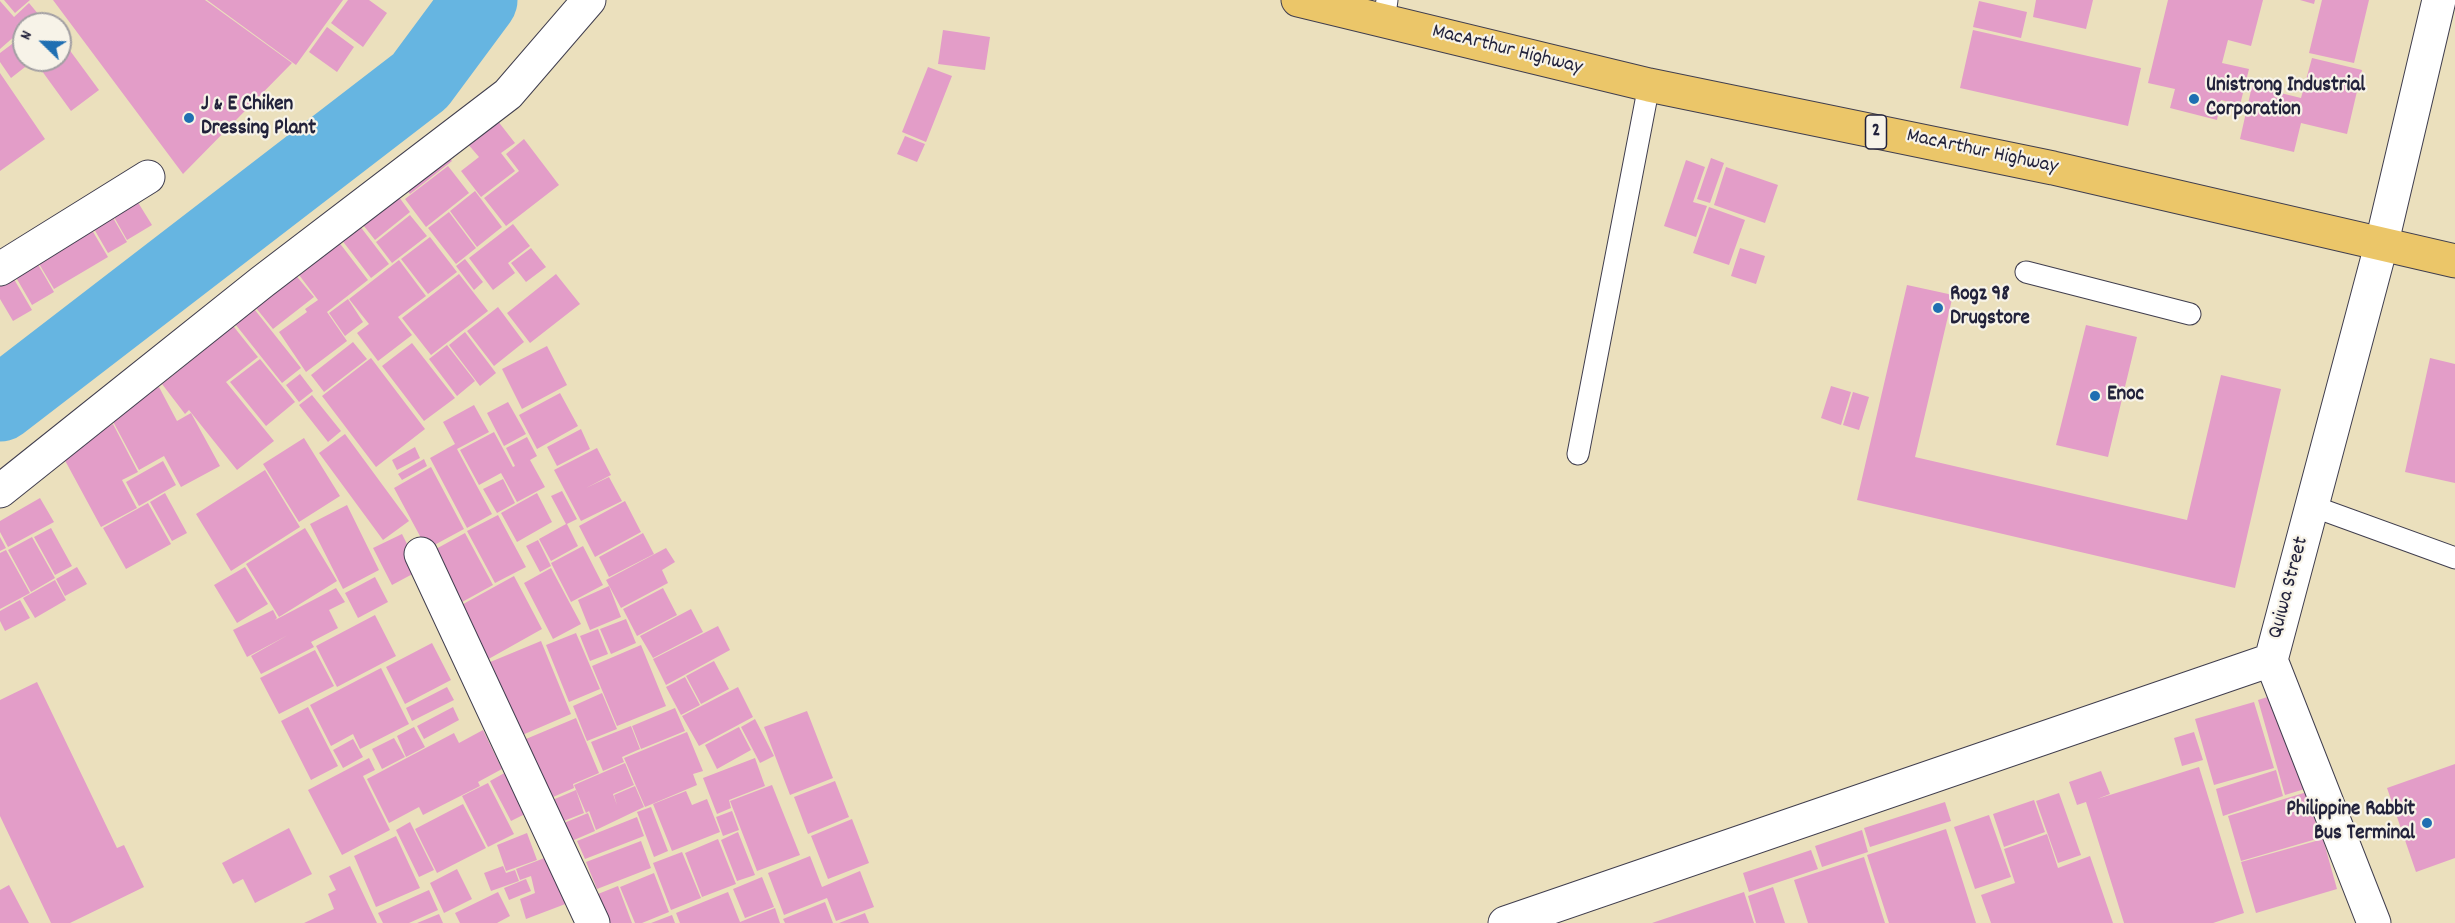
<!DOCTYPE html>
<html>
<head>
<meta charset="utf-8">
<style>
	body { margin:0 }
	#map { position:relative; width:2455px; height:923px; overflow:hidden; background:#ebe0bd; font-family:Dekko,sans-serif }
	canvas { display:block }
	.north { position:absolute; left:12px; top:12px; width:60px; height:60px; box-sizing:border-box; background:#f7f3e8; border:2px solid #a29fa3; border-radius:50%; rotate:293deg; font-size:16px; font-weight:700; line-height:24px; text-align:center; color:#22223b }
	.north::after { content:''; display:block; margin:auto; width:21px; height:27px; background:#1f6fb2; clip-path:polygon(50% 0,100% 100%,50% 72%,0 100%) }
</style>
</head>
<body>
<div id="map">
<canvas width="2455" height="923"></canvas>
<div class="north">N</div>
</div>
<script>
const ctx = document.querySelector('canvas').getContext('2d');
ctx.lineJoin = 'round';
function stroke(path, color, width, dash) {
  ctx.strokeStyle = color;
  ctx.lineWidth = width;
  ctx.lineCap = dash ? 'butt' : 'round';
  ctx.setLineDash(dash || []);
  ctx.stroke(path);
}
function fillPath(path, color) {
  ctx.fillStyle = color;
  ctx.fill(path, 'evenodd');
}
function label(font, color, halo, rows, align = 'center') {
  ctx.font = font + ' Dekko,sans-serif';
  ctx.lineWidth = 4.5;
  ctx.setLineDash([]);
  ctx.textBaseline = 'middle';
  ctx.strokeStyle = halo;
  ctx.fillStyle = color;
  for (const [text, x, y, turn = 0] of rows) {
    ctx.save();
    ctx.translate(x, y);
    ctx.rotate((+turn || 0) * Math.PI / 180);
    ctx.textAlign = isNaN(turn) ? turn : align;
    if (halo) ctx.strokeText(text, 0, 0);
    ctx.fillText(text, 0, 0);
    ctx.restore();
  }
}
stroke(new Path2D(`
	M0 404 420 81 480 0`), '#66b5e1', 75);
fillPath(new Path2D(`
	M4 0H30L15 13Z
	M53 0H205L292 63 183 174Z
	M207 0H343L296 65Z
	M348 0H369L387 13 363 47 331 23Z
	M2036 0H2093L2086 29 2033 17Z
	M2168 0H2263L2251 46 2228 40 2222 63 2249 69 2240 105 2221 100 2217 120 2170 108 2175 89 2148 83Z
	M2300 0H2315L2314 4Z
	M2322 0H2369L2354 63 2309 53Z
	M0 1 14 17 29 3 39 15 29 24H24V28L0 49Z
	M1979 1 2027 12 2021 38 1973 27Z
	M327 27 354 47 337 72 309 52Z
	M943 30 990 37 985 70 938 64Z
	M1973 30 2141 68 2128 126 1960 88Z
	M24 35V60H60V37L99 90 71 111 34 60 11 78 0 62V53Z
	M2312 58 2362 70 2347 134 2301 123 2294 152 2240 139 2252 86 2301 98Z
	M928 67 952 76 926 142 902 132Z
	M0 73 45 139 0 171Z
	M497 120 515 143 501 153 515 171 481 197 461 171 479 157 467 143Z
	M905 136 925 144 917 162 897 154Z
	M524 139 559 185 506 226 484 198 519 171 506 154Z
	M444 151 452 161 410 194 401 183Z
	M1711 158 1724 163 1710 203 1697 199Z
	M1686 160 1705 167 1693 202 1707 206 1696 237 1664 226Z
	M448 166 469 193 426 227 405 199Z
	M1726 167 1778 185 1765 223 1714 205Z
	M475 191 502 227 477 247 450 211Z
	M396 193 410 212 375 240 360 221Z
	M134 196 152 225 127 240 110 210Z
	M1709 207 1745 220 1729 265 1693 253Z
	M109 211 127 242 108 253 90 222Z
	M449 212 476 248 456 264 428 228Z
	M410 215 427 236 392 263 376 242Z
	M356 221 389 264 371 278 338 235Z
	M513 224 530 246 508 263 515 273 493 290 469 258Z
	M89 225 108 257 54 289 35 257Z
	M430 237 457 272 428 294 401 259Z
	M338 241 368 280 327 312 347 341 306 372 279 332 307 312 305 309 318 300 293 267Z
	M531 248 546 267 526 282 511 263Z
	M1740 248 1765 256 1756 284 1731 276Z
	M465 259 483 282 474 290 456 266Z
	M399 260 426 296 398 317 412 335 378 361 357 333 369 324 349 299Z
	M36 261 54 292 32 305 14 274Z
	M288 266 314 297 273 329 248 298Z
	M11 274 32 310 13 321 0 299V281Z
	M459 274 488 311 431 355 402 318Z
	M556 274 580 304 530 343 507 313Z
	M1907 285 1953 295 1915 457 2187 520 2221 375 2281 389 2235 588 1857 500Z
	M348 299 363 322 345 336 329 313Z
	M251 305 301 368 282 383 232 320Z
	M498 307 524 342 494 366 467 331Z
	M230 322 258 357 226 382 274 441 237 470 189 410 185 414 162 384 203 351 199 346Z
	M2086 325 2137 337 2108 457 2056 445Z
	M465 332 496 373 480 386 449 345Z
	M353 342 367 359 324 392 311 375Z
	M412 343 455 398 424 421 382 366Z
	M447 345 475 381 457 396 429 359Z
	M547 346 567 385 522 409 502 369Z
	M371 358 425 429 376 467 322 396Z
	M2430 358 2455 364V483L2405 472Z
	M260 359 295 402 266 426 230 382Z
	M300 374 313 391 299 402 286 385Z
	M1831 386 1851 392 1841 425 1821 418Z
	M159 387 177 421 191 413 220 466 181 487 164 456 139 470 109 414Z
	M1853 392 1869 397 1859 430 1843 425Z
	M560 393 578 426 537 449 519 415Z
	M312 395 341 431 328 442 299 405Z
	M508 402 526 434 504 446 487 413Z
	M474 405 489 432 457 449 492 514 467 528 430 458 455 444 443 422Z
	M113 424 138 472 122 480 137 508 101 527 61 453Z
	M581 429 590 449 557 466 547 447Z
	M494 432 513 467 515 466 506 448 527 437 537 456 530 460 545 487 517 502 501 473 479 485 460 450Z
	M345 434 409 521 383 540 319 453Z
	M304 438 340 496 299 522 263 464Z
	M415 447 420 458 397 470 392 460Z
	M597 448 611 475 586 488 609 477 622 501 581 521 554 470Z
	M424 459 427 466 402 480 398 474Z
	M163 461 176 485 139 506 126 482Z
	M431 467 464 529 427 549 394 488Z
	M265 470 300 527 231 571 196 514Z
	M503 479 515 503 497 513 483 489Z
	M562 491 577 519 567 524 578 546 551 561 539 539 566 524 551 496Z
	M165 493 187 533 172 541 150 502Z
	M537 493 552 522 517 542 501 513Z
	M40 498 54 522 8 547 0 532V521Z
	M625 501 641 532 595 557 579 526Z
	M148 503 171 544 126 569 103 528Z
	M347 505 379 570 343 589 310 524Z
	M498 515 526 567 495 583 467 531Z
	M51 528 72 566 55 575 34 537Z
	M305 528 337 581 279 617 246 564Z
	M465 533 493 585 453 607 425 555Z
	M643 533 654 554 609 577 599 557Z
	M402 534 420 570 392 585 373 548Z
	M0 537 6 548 0 551Z
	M32 537 55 578 31 592 8 550Z
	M538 540 551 566 540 572 526 546Z
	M583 546 603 585 571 602 551 563Z
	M666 548 675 562 662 570 668 583 621 608 606 580Z
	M6 550 30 593 0 609V553Z
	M77 567 87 584 65 596 56 579Z
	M245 567 268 604 237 623 214 585Z
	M551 568 581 624 553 639 524 583Z
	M514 576 542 629 485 661 456 608Z
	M375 577 388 602 358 618 345 593Z
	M55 580 66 600 35 618 23 598Z
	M609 586 621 617 590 630 578 600Z
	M336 588 345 602 329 610 338 628 311 642 314 647 261 674 251 656 288 635 247 657 233 630 273 610 277 618 275 620Z
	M663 588 677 615 637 636 623 609Z
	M20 600 30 618 5 631 0 621V611Z
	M691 609 703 632 653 658 640 636Z
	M375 615 396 656 337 687 316 646Z
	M626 619 636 643 611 654 600 629Z
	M718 626 730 650 666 685 653 659Z
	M598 629 608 654 590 661 580 636Z
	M576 633 600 689 569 702 546 645Z
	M541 641 571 714 513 739 483 665Z
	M432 643 451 680 405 704 386 667Z
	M641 645 666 706 617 726 592 666Z
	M315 650 334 686 279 714 260 678Z
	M714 661 729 689 701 704 686 676Z
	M381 668 409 724 360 749 353 734 331 746 310 705Z
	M685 677 700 705 681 715 666 687Z
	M37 682 117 848 124 845 144 887 70 923H51L0 816V700Z
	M447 687 454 700 412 721 406 708Z
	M738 687 753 717 699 746 682 716Z
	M602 693 617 729 587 741 573 706Z
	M2280 693 2308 788 2285 795 2258 700Z
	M2254 702 2274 768 2214 785 2195 719Z
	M308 707 338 766 311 780 281 721Z
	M453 707 459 720 424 739 417 726Z
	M675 708 685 731 641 749 632 726Z
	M807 711 833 778 790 795 764 727Z
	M576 718 599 773 573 784 574 788 539 803 514 744Z
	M755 719 774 756 760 763 741 727Z
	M631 726 640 749 622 757 624 762 603 771 591 742Z
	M414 727 425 747 406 757 397 736Z
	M739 727 751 750 717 769 705 745Z
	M483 730 502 769 478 782 480 786 423 815 419 807 389 823 367 779 454 733 459 743Z
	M687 732 703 771 693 774 697 785 645 807 624 758Z
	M2194 732 2203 760 2182 766 2174 738Z
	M394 738 405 757 382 769 372 749Z
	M353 739 363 757 343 768 333 750Z
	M369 758 375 770 363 776 390 830 342 855 308 790Z
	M755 758 765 786 729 800 731 808 717 814 703 778Z
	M625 763 634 785 613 794 617 805 614 795 635 786 644 807 596 830 589 811 586 813 574 785Z
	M2455 764V858L2416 872 2387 788Z
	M2199 767 2244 913 2213 923H2124L2086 802 2077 805 2069 782 2101 771 2110 794 2097 799Z
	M2276 770 2283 796 2223 816 2216 789Z
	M508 771 529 812 511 821 490 781Z
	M835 781 849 817 808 834 794 797Z
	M488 783 514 834 488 847 462 796Z
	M772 785 800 855 757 871 730 801Z
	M576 790 584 813 551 826 543 804Z
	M686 791 692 805 707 799 720 832 672 851 653 804Z
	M2307 792 2320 838 2241 861 2228 816Z
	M2059 793 2081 855 2058 863 2036 801Z
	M2034 800 2045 832 2004 847 1993 814Z
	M1945 802 1951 821 1870 847 1864 828Z
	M463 804 486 848 437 873 415 829Z
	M651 807 668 851 654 857 637 812Z
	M732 811 739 830 723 836 716 817Z
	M588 813 595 831 560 846 552 828Z
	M1989 815 2011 877 1975 889 1954 827Z
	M637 817 644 836 585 859 577 841Z
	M852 819 869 863 828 879 811 836Z
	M410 822 434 870 419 877 396 830Z
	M289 828 312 874 255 903 243 879 233 884 222 863Z
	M1946 829 1976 923H1889L1867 855Z
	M1862 830 1868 852 1822 867 1815 846Z
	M738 832 755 875 737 881 721 840Z
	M527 833 537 860 506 871 497 845Z
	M2047 834 2058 868 2090 856 2113 923H1991L1981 895 2015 883 2004 849Z
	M396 836 420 888 376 907 354 856Z
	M718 839 736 884 702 897 685 853Z
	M2323 839 2337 889 2256 913 2241 862Z
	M641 841 651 868 597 889 586 862Z
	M1811 850 1818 869 1749 892 1743 873Z
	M682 852 701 898 671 910 653 863Z
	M810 856 822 887 860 871 874 907 836 921 827 898 784 915 768 873Z
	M547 857 568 903 526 919 520 899 535 893 531 876 520 880 516 869Z
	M1864 857 1885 923H1808L1794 880Z
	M350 866 377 923H304L334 909 328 894 336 890 329 876Z
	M503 866 506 873 515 870 519 881 491 891 484 873Z
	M457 869 472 899 444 913 430 883Z
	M654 873 669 912 642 923H635L620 887Z
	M762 877 774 907 745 918 733 889Z
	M526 879 531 891 509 900 504 888Z
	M9 885 29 923H0V890Z
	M618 886 632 923H604L593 896Z
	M1773 887 1785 923H1756L1748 896Z
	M429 890 438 910 409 923H383L378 913Z
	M498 892 510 916 497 923H460L455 913Z
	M728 892 740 922 775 908 780 923H680L676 913Z
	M1744 892 1754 923H1652Z
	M825 902 833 923H785L783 919Z
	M865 913 869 923H839Z
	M439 914 443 923H417Z
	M672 915 675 923H651Z`), '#e39dc8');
const service = new Path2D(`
	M1384 21 1387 0
	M2026 272 2190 314
	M1578 454 1649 85
	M2312 506 2455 558`);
const minor = new Path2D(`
	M0 269 148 177
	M0 491 262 282 508 94 589 0
	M421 554 593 923
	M1505 923 2271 660
	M2374 923 2271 660 2382 242 2439 0`);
const trunk = new Path2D(`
	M1298 0 1649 85 2053 168 2455 261`);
stroke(service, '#403e4e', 23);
stroke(minor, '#403e4e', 35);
stroke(trunk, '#403e4e', 35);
stroke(service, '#fff', 21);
stroke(minor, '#fff', 33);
stroke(trunk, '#ebc669', 33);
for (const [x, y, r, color] of [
	[2194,99,6,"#1f6fb2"],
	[189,118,6,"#1f6fb2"],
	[1938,308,6,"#1f6fb2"],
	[2095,396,6,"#1f6fb2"],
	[2427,823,6,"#1f6fb2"]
]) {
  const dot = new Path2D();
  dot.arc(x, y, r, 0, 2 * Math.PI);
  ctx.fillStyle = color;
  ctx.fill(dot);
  stroke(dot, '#f7f3e8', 2);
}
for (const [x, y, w] of [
	[1876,132,21]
]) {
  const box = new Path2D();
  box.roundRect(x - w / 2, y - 17, w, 34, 4.5);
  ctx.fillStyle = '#f7f3e8';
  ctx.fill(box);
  stroke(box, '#22223b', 1.5);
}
label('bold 20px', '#22223b', null, [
	["2",1876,132]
]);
label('21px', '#22223b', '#f7f3e8', [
	["MacArthur Highway",1507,51,14],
	["MacArthur Highway",1982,153,12],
	["Quiwa Street",2290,588,-75]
]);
label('bold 21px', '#22223b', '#f7f3e8', [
	["Unistrong Industrial",2206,87],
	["Corporation",2206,111],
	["J & E Chiken",201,106],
	["Dressing Plant",201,130],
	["Rogz 98",1950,296],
	["Drugstore",1950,320],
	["Enoc",2107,396],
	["Philippine Rabbit",2415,811,"right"],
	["Bus Terminal",2415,835,"right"]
], 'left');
</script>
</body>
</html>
